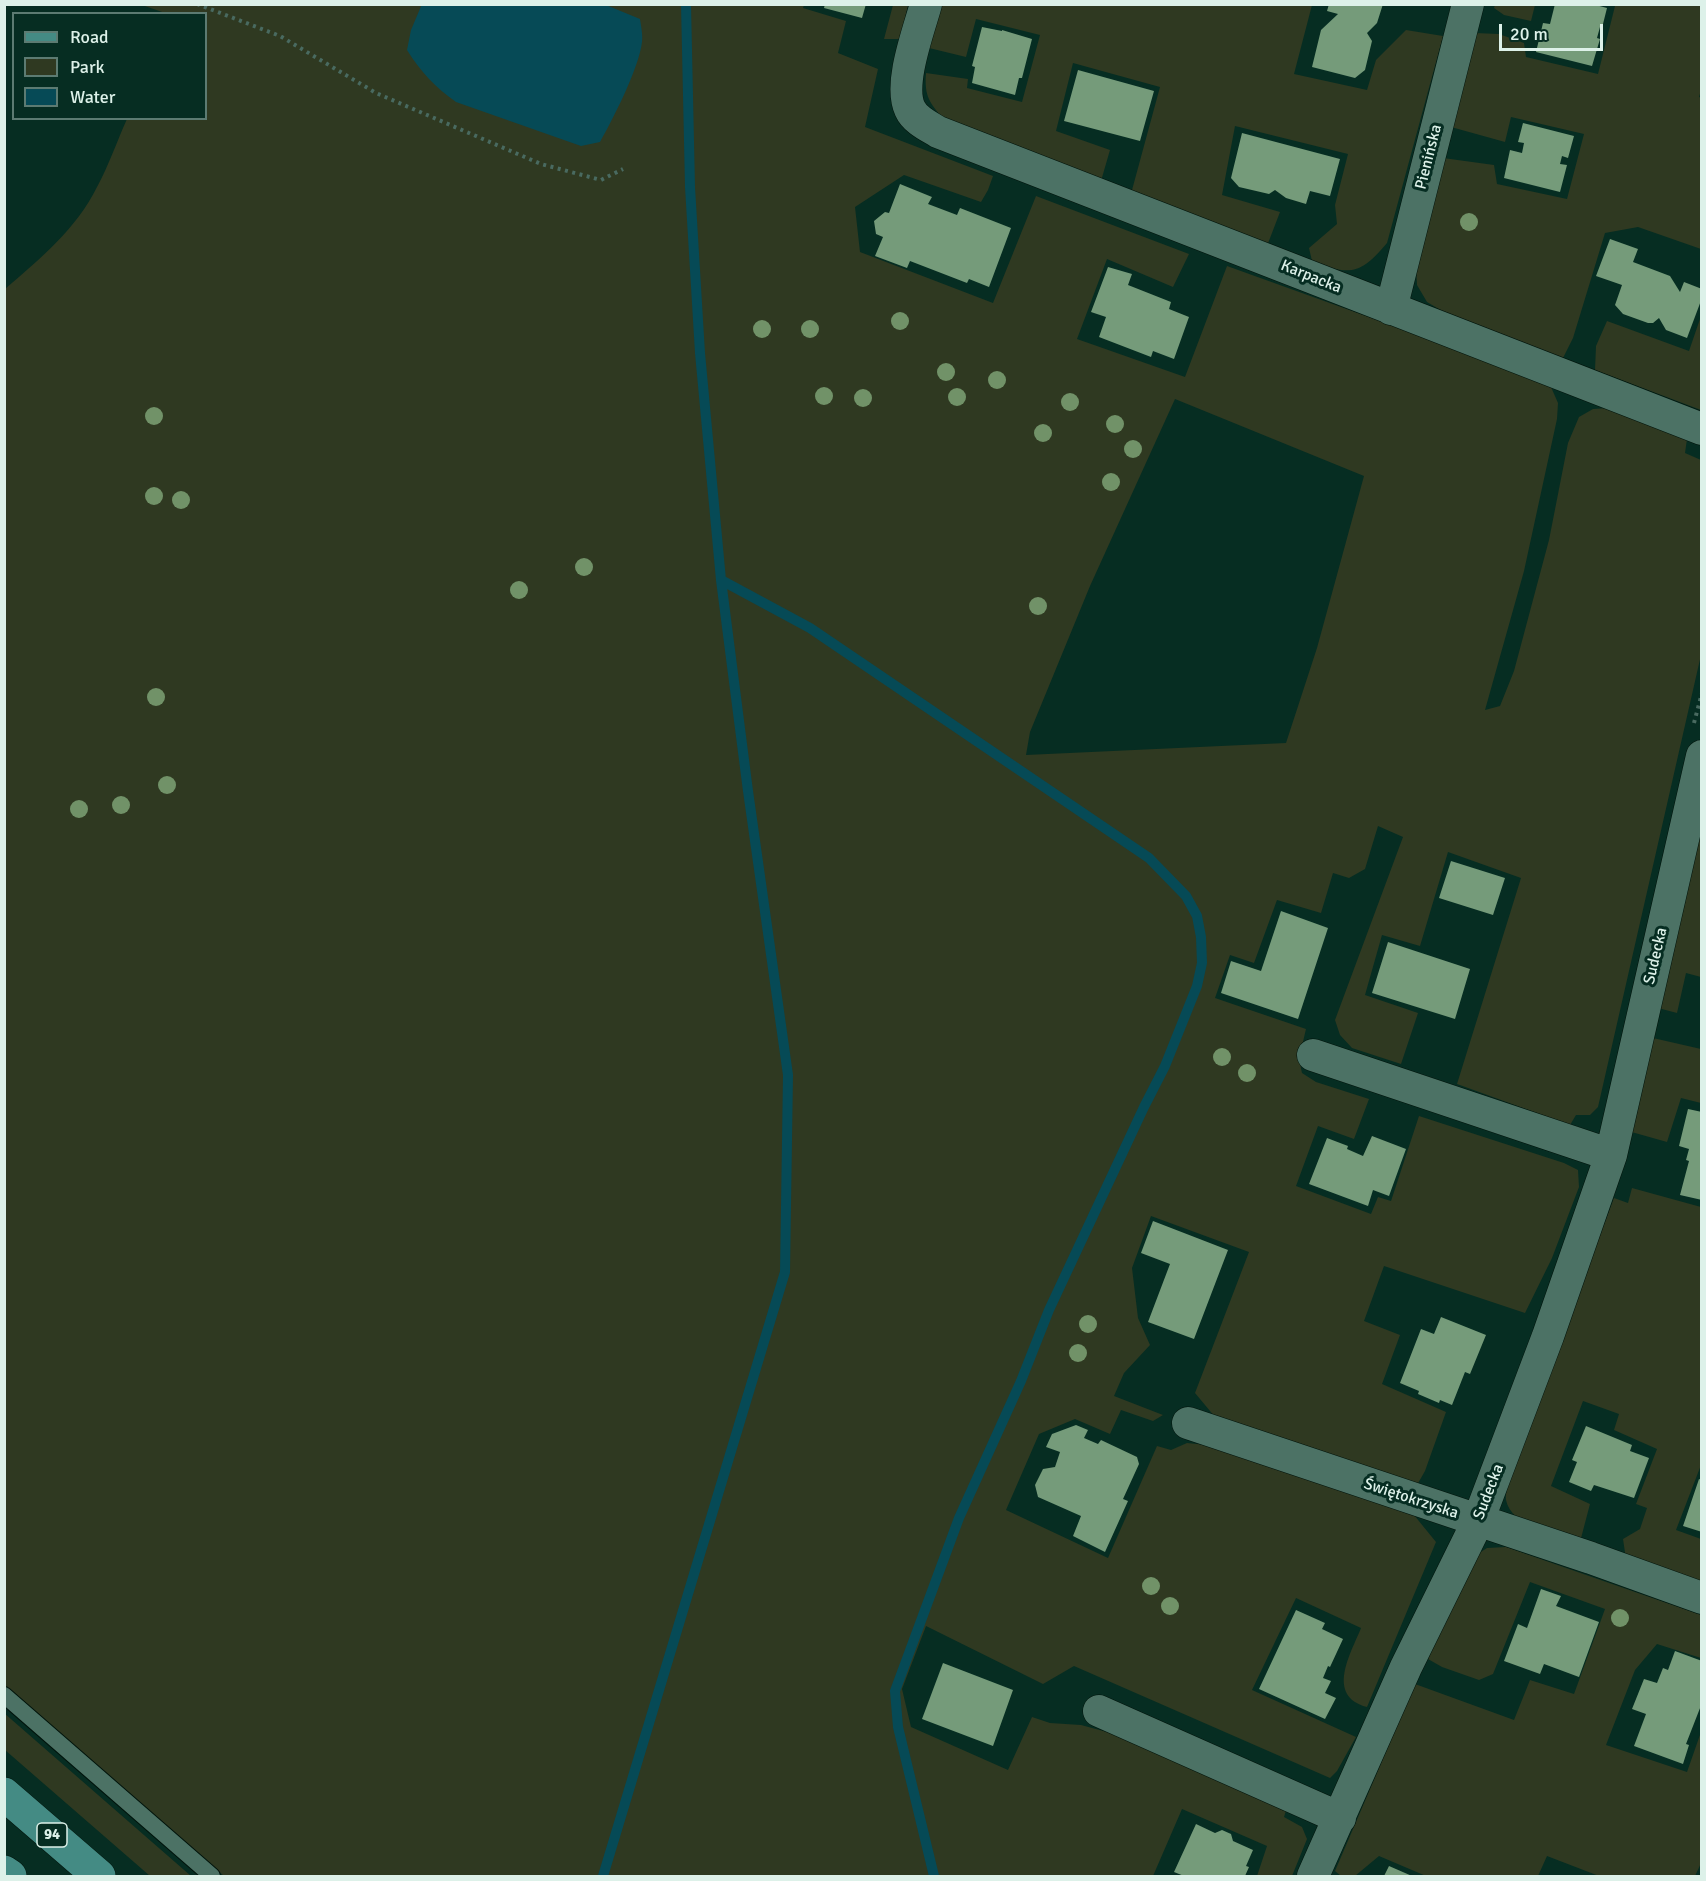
<!DOCTYPE html>
<html>
<head>
<meta charset="utf-8">
<style>
	body { margin:0 }
	#map { position:relative; width:1706px; height:1881px; overflow:hidden; background:#062d22; font-family:Signika,sans-serif }
	canvas { display:block }
	.frame { position:absolute; inset:0; border:6px solid #ddf1e9; pointer-events:none }
	.legend { position:absolute; left:12px; top:12px; width:195px; height:108px; box-sizing:border-box; background:#062d22; border:2px solid #5c7b72; margin:0; padding:8px 10px; list-style:none; font-size:18px; color:#ddf1e9 }
	.legend li { display:flex; align-items:center; gap:12px; height:30px }
	.legend b { width:30px; border:2px solid #5c7b72 }
	.scale { position:absolute; left:1499px; top:24px; width:104px; height:27px; box-sizing:border-box; border:3px solid #ddf1e9; border-top:0; padding-left:8px; font-size:18px; line-height:21px; white-space:nowrap; color:#ddf1e9; -webkit-text-stroke:4px #062d22; paint-order:stroke }
</style>
</head>
<body>
<div id="map">
<canvas width="1706" height="1881"></canvas>
<div class="frame"></div>
<ul class="legend">
<li><b style="height:8px;background:#448b84"></b>Road</li>
<li><b style="height:16px;background:#2f3921"></b>Park</li>
<li><b style="height:16px;background:#064a56"></b>Water</li>
</ul>
<div class="scale">20 m</div>
</div>
<script>
const ctx = document.querySelector('canvas').getContext('2d');
ctx.lineJoin = 'round';
function fillPath(path, color) {
  ctx.fillStyle = color;
  ctx.fill(path, 'evenodd');
}
function stroke(path, color, width, dash) {
  ctx.strokeStyle = color;
  ctx.lineWidth = width;
  ctx.lineCap = dash ? 'butt' : 'round';
  ctx.setLineDash(dash || []);
  ctx.stroke(path);
}
function label(font, color, halo, rows, align = 'center') {
  ctx.font = font + ' Signika,sans-serif';
  ctx.lineWidth = 6;
  ctx.setLineDash([]);
  ctx.textBaseline = 'middle';
  ctx.strokeStyle = halo;
  ctx.fillStyle = color;
  for (const [text, x, y, turn = 0] of rows) {
    ctx.save();
    ctx.translate(x, y);
    ctx.rotate((+turn || 0) * Math.PI / 180);
    ctx.textAlign = isNaN(turn) ? turn : align;
    if (halo) ctx.strokeText(text, 0, 0);
    ctx.fillText(text, 0, 0);
    ctx.restore();
  }
}
fillPath(new Path2D(`
	M142 5H804L803 8 846 21 838 53 878 69 865 127 993 176 988 190 981 202 904 175 855 207 860 252 993 303 1036 196 1189 254 1173 287 1107 259 1077 339 1185 377 1227 266 1402 329 1551 387 1558 403 1557 419 1524 571 1485 710 1500 706 1514 671 1549 540 1568 443 1579 417 1593 409 1609 408 1687 439 1685 453 1701 460V655L1598 1107 1590 1115H1576L1570 1125 1457 1084 1521 878 1448 852 1420 946 1382 935 1365 995 1418 1013 1401 1064 1352 1048 1340 1035 1335 1020 1403 837 1378 826 1365 869 1349 878 1333 873 1321 913 1277 900 1254 963 1230 955 1215 998 1306 1029 1299 1059 1302 1073 1316 1082 1369 1099 1354 1139 1318 1126 1296 1186 1371 1214 1378 1197 1391 1201 1419 1116 1564 1163 1578 1170 1579 1187 1552 1258 1525 1313 1384 1266 1364 1321 1400 1335 1382 1384 1446 1412 1425 1471 1417 1485 1215 1417 1195 1393 1249 1252 1151 1216 1132 1268 1138 1318 1150 1345 1124 1373 1114 1396 1163 1415 1153 1421 1121 1410 1110 1434 1075 1419 1039 1434 1006 1510 1108 1558 1157 1446 1171 1450 1187 1443 1217 1446 1414 1515 1436 1542 1367 1707C1325 1696 1351 1653 1361 1628L1296 1598 1252 1690 1356 1737 1337 1771 1330 1778 1074 1666 1043 1684 926 1626 902 1689 911 1727 1008 1770 1032 1717 1050 1723 1081 1725 1133 1739 1288 1804 1284 1817 1302 1827 1307 1839 1292 1876H1257L1267 1846 1182 1809 1153 1876H224L5 1687V289C39 260 77 228 97 187 109 165 117 141 127 119L206 118V14L165 13ZM1175 399 1364 476 1317 648 1286 743 1026 755 1030 732 1090 586Z
	M893 5H908L900 39H884Z
	M941 5H1312L1294 74 1367 90 1376 60 1406 30 1443 36 1387 243C1360 275 1350 276 1312 261L1309 248 1337 224 1335 205 1348 154 1235 126 1222 195 1280 212 1267 246 1164 205 1132 190 1160 87 1073 63 1056 131 1110 150 1101 181 945 121C930 103 924 97 926 73L968 79 967 88 1022 102 1040 35 976 19 966 57 929 48Z
	M1495 5V4L1535 5 1531 21 1504 15 1494 8Z
	M1612 5H1701L1702 87 1699 97 1702 98 1701 249 1638 227 1605 233 1573 338 1563 358 1449 315 1427 302 1417 285 1416 266 1443 158 1494 165 1497 184 1567 199 1584 134 1511 117 1505 142 1451 127 1475 33 1499 34 1524 43 1526 57 1598 74 1615 6Z
	M1701 316V410L1595 370 1596 346 1607 321 1689 351Z
	M1701 825V977L1686 973 1677 1013 1658 1008Z
	M1653 1038 1701 1049V1103L1681 1098 1667 1142 1628 1131Z
	M1632 1188 1701 1207V1465L1676 1530 1701 1539V1586L1626 1559 1623 1539 1640 1529 1647 1508 1636 1504 1657 1449 1614 1430 1619 1414 1583 1401 1551 1486 1590 1504 1580 1542C1558 1535 1511 1527 1506 1500 1505 1495 1508 1487 1508 1481L1614 1198 1628 1203Z
	M1506 1547 1701 1615V1658L1657 1644 1635 1670 1606 1745 1687 1772 1701 1732 1702 1861 1695 1876H1599L1547 1856 1538 1876H1426L1379 1856 1355 1876H1341L1335 1871 1415 1684 1514 1720 1530 1680 1574 1694 1605 1609 1530 1582 1493 1674 1479 1680 1442 1667 1428 1659 1473 1557 1487 1548Z
	M4 1713 191 1876H150L5 1750Z`), '#2f3921');
fillPath(new Path2D(`
	M422 4 606 5 640 19C641 26 643 35 642 42 639 68 613 119 600 142L581 146 456 102C436 88 420 71 407 50L411 30Z`), '#064a56');
stroke(new Path2D(`
	M721 580 810 628 1149 858 1186 896 1197 916 1201 937 1202 963 1197 986 1165 1066 1144 1107 1049 1310 1021 1381 959 1518 895 1691 898 1727 934 1876
	M603 1876 785 1272 788 1075 748 791 721 580 700 353 690 187 686 4`), '#064a56', 10);
fillPath(new Path2D(`
	M825 4H866L862 18 824 8Z
	M1329 4H1383L1377 23 1367 33 1372 41 1365 70 1355 78 1312 67 1321 30 1338 14 1327 11Z
	M1555 4H1592L1607 8 1602 28 1600 27 1597 38 1600 39 1592 66 1536 52 1543 23 1550 24Z
	M982 27 1002 31V30L1032 39 1022 78H1019L1015 95 972 83 975 67 972 66Z
	M1078 70 1154 91 1140 141 1064 121Z
	M1523 123 1574 136 1568 158 1562 156 1560 164 1567 165 1560 192 1504 178 1510 150 1522 153 1524 143 1518 142Z
	M1242 133 1340 159 1330 196 1310 191 1306 204 1286 198 1275 190 1269 194 1239 187 1231 178Z
	M900 184 932 197 928 204 957 215 960 208 1011 228 989 287 969 279 967 283 910 261 907 268 875 256 883 237 876 234 874 221 885 212 889 213Z
	M1610 239 1638 249 1633 262 1670 276 1680 292 1684 282 1702 289V298L1687 338 1666 330 1659 318 1653 323H1648L1623 314 1615 305 1622 285 1596 276Z
	M1108 267 1132 274 1128 285 1171 302 1169 309 1189 317 1174 359 1153 351 1151 357 1099 337 1106 317 1091 312Z
	M1451 861 1505 878 1493 915 1439 898Z
	M1281 911 1328 928 1298 1019 1221 993 1231 961 1261 971Z
	M1388 942 1470 969 1455 1019 1372 993Z
	M1688 1109 1702 1112V1200L1680 1195 1689 1161 1686 1160 1689 1149 1679 1146Z
	M1372 1136 1406 1149 1389 1196 1373 1190 1368 1206 1309 1184 1327 1138 1348 1146 1347 1149 1363 1156Z
	M1153 1221 1228 1250 1194 1339 1148 1322 1170 1264 1141 1253Z
	M1441 1317 1486 1335 1470 1374 1465 1372 1452 1405 1440 1400 1439 1403 1418 1394 1419 1391 1400 1383 1421 1329 1434 1334Z
	M1076 1425 1088 1430 1084 1438 1098 1444 1101 1440 1137 1457 1139 1464 1123 1499 1128 1501 1105 1552 1073 1536 1081 1516 1038 1497 1035 1485 1043 1469 1055 1467 1060 1452 1046 1447 1052 1434Z
	M1586 1426 1632 1445 1630 1451 1649 1458 1634 1498 1594 1485 1591 1491 1569 1482 1577 1462 1572 1460Z
	M1699 1479 1702 1480V1532L1683 1526Z
	M1541 1589 1561 1596 1556 1606 1599 1622 1579 1677 1544 1664 1540 1674 1504 1661 1518 1624 1527 1628Z
	M1296 1610 1325 1623 1322 1629 1343 1639 1330 1667 1328 1666 1323 1678 1331 1681 1325 1693 1336 1698 1325 1719 1259 1689Z
	M1675 1651 1702 1661V1703L1686 1744 1689 1745 1683 1764 1634 1746 1646 1714 1632 1709 1644 1679 1657 1683 1663 1668 1668 1670Z
	M943 1663 1013 1690 993 1746 922 1719Z
	M1196 1824 1215 1833 1222 1830 1231 1834 1233 1841 1253 1850 1246 1866 1249 1867 1245 1876H1184L1174 1872Z
	M1389 1866 1412 1876H1384Z`), '#759b7a');
const lane = new Path2D(`
	M4 1695 212 1876`);
const street = new Path2D(`
	M926 4C919 30 898 84 910 109 915 120 928 126 938 132L1702 429
	M1391 309 1468 4
	M1313 1055 1611 1155
	M1188 1423 1591 1558 1702 1598
	M1099 1711 1340 1818
	M1313 1876 1406 1667 1478 1521 1548 1336 1611 1155 1702 756`);
const primary = new Path2D(`
	M4 1794 99 1876
	M4 1872 10 1876`);
stroke(lane, '#00140c', 18);
stroke(street, '#00140c', 33);
stroke(primary, '#00140c', 34);
stroke(new Path2D(`
	M197 4 280 36 376 93 541 164 601 180 623 169
	M1694 723 1702 693`), '#496a60', 4, [3, 4.5]);
stroke(lane, '#4c7265', 16);
stroke(street, '#4c7265', 32);
stroke(primary, '#448b84', 33);
ctx.fillStyle = '#719268';
for (const [x, y] of [
	[1469,222],
	[900,321],
	[762,329],
	[810,329],
	[946,372],
	[997,380],
	[824,396],
	[957,397],
	[863,398],
	[1070,402],
	[154,416],
	[1115,424],
	[1043,433],
	[1133,449],
	[1111,482],
	[154,496],
	[181,500],
	[584,567],
	[519,590],
	[1038,606],
	[156,697],
	[167,785],
	[121,805],
	[79,809],
	[1222,1057],
	[1247,1073],
	[1088,1324],
	[1078,1353],
	[1151,1586],
	[1170,1606],
	[1620,1618]
]) {
  ctx.beginPath();
  ctx.arc(x, y, 9, 0, 2 * Math.PI);
  ctx.fill();
}
for (const [x, y, w] of [
	[52,1835,30]
]) {
  const box = new Path2D();
  box.roundRect(x - w / 2, y - 12, w, 24, 4.5);
  ctx.fillStyle = '#062d22';
  ctx.fill(box);
  stroke(box, '#ddf1e9', 1.5);
}
label('bold 15px', '#ddf1e9', null, [
	["94",52,1835]
]);
label('16px', '#ddf1e9', '#062d22', [
	["Pienińska",1429,157,-76],
	["Karpacka",1311,277,22],
	["Sudecka",1656,956,-77],
	["Sudecka",1489,1492,-69],
	["Świętokrzyska",1411,1499,18]
]);
</script>
</body>
</html>
